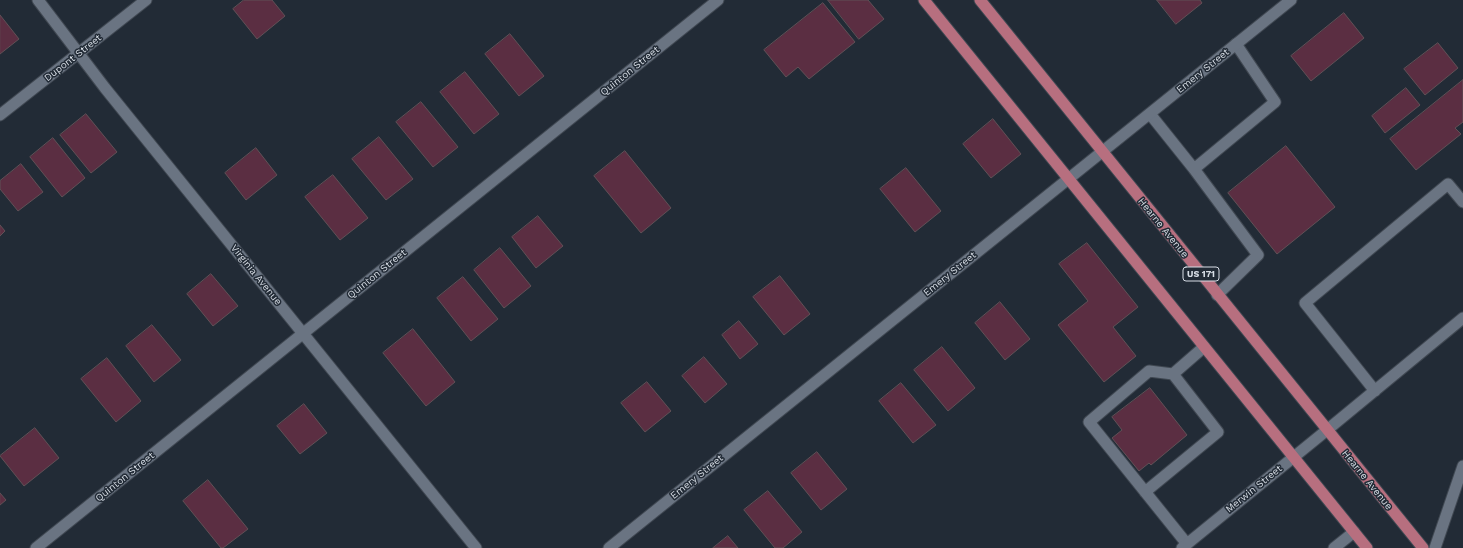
<!DOCTYPE html>
<html>
<head>
<meta charset="utf-8">
<style>
	body { margin:0 }
	canvas { display:block; background:#222b36 }
</style>
</head>
<body>
<canvas width="1463" height="548"></canvas>
<script>
const ctx = document.querySelector('canvas').getContext('2d');
ctx.lineJoin = 'round';
function fillPath(path, color) {
  ctx.fillStyle = color;
  ctx.fill(path, 'evenodd');
}
function stroke(path, color, width, dash) {
  ctx.strokeStyle = color;
  ctx.lineWidth = width;
  ctx.lineCap = dash ? 'butt' : 'round';
  ctx.setLineDash(dash || []);
  ctx.stroke(path);
}
function label(font, color, halo, rows, align = 'center') {
  ctx.font = font + ' "Work Sans",sans-serif';
  ctx.lineWidth = 3;
  ctx.setLineDash([]);
  ctx.textBaseline = 'middle';
  ctx.strokeStyle = halo;
  ctx.fillStyle = color;
  for (const [text, x, y, turn = 0] of rows) {
    ctx.save();
    ctx.translate(x, y);
    ctx.rotate((+turn || 0) * Math.PI / 180);
    ctx.textAlign = isNaN(turn) ? turn : align;
    if (halo) ctx.strokeText(text, 0, 0);
    ctx.fillText(text, 0, 0);
    ctx.restore();
  }
}
const building = new Path2D(`
	M244 0H272L285 16 257 39 233 9Z
	M828 0H868L884 19 859 39Z
	M1157 0H1200L1202 3 1176 24Z
	M823 3 855 42 809 79 798 67 786 77 764 50Z
	M1344 13 1364 38 1311 81 1291 56Z
	M0 15 19 39 0 54Z
	M510 34 544 76 519 96 485 54Z
	M1438 43 1458 68 1425 95 1404 69Z
	M465 72 499 114 474 134 440 92Z
	M1463 80V122L1455 128 1461 134 1416 170 1390 139Z
	M1406 88 1420 105 1385 133 1372 116Z
	M421 102 458 147 433 167 396 122Z
	M86 114 117 152 91 173 60 135Z
	M993 119 1021 154 991 178 963 144Z
	M379 137 413 179 386 200 352 159Z
	M53 138 85 178 62 197 30 157Z
	M1286 146 1335 207 1277 254 1228 193Z
	M256 148 277 175 246 200 225 173Z
	M625 151 671 208 641 233 594 176Z
	M21 164 43 192 18 211 0 189V181Z
	M906 168 941 211 915 232 880 189Z
	M333 175 368 218 340 240 305 197Z
	M538 216 563 246 536 268 512 237Z
	M0 225 5 231 0 236Z
	M1087 243 1138 307 1113 327 1136 356 1104 382 1058 325 1088 301 1059 264Z
	M500 248 531 286 504 308 474 270Z
	M211 274 238 306 213 326 187 294Z
	M780 276 810 314 784 335 753 297Z
	M463 277 498 319 471 341 437 298Z
	M1000 302 1030 339 1005 360 975 323Z
	M739 321 758 344 740 359 722 335Z
	M152 325 181 360 154 382 126 346Z
	M413 329 455 382 426 406 383 353Z
	M942 347 975 388 948 411 914 370Z
	M704 357 727 384 705 403 682 376Z
	M107 358 141 401 116 422 81 379Z
	M647 382 671 411 645 432 621 403Z
	M901 383 936 425 913 443 879 401Z
	M1150 388 1187 435 1151 465 1149 463 1139 471 1112 438 1122 430 1112 417Z
	M304 404 327 433 300 454 277 426Z
	M35 428 59 458 24 486 0 456Z
	M817 452 847 489 821 510 791 473Z
	M208 480 248 529 223 548H221L183 501Z
	M768 491 802 532 783 548H775L744 510Z
	M0 493 6 500 0 505Z
	M728 536 738 548H713Z`);
fillPath(building, '#5b2e42');
stroke(building, '#615056', 1);
const service = new Path2D(`
	M1150 114 1194 169 1275 102 1236 44
	M1194 169 1258 255 1217 295
	M1173 374 1204 347
	M1375 391 1305 303 1448 184 1463 202
	M1327 430 1463 318
	M1145 492 1218 432 1173 374 1149 371 1089 422 1187 544
	M1334 548 1354 532`);
const minor = new Path2D(`
	M38 0 105 88 476 548
	M0 115 146 0
	M36 548 718 0
	M609 548 1291 0
	M1182 548 1327 430
	M1435 548 1463 466`);
const primary = new Path2D(`
	M924 0 1367 548
	M980 0 1423 548`);
stroke(service, '#404852', 13);
stroke(minor, '#404852', 13);
stroke(primary, '#404852', 13);
stroke(service, '#6a7482', 11);
stroke(minor, '#6a7482', 11);
stroke(primary, '#b76f7f', 11);
for (const [x, y, w] of [
	[1201,274,36]
]) {
  const box = new Path2D();
  box.roundRect(x - w / 2, y - 7, w, 14, 3);
  ctx.fillStyle = '#222b36';
  ctx.fill(box);
  stroke(box, '#d7dde5', 1);
}
label('bold 9px', '#d7dde5', null, [
	["US 171",1201,274]
]);
label('10px', '#d7dde5', '#222b36', [
	["Dupont Street",73,58,-38],
	["Quinton Street",630,71,-39],
	["Emery Street",1203,71,-39],
	["Hearne Avenue",1163,228,51],
	["Quinton Street",377,274,-39],
	["Emery Street",950,274,-39],
	["Virginia Avenue",256,275,51],
	["Quinton Street",125,477,-39],
	["Emery Street",697,477,-39],
	["Hearne Avenue",1367,480,51],
	["Merwin Street",1254,489,-39]
]);
</script>
</body>
</html>
